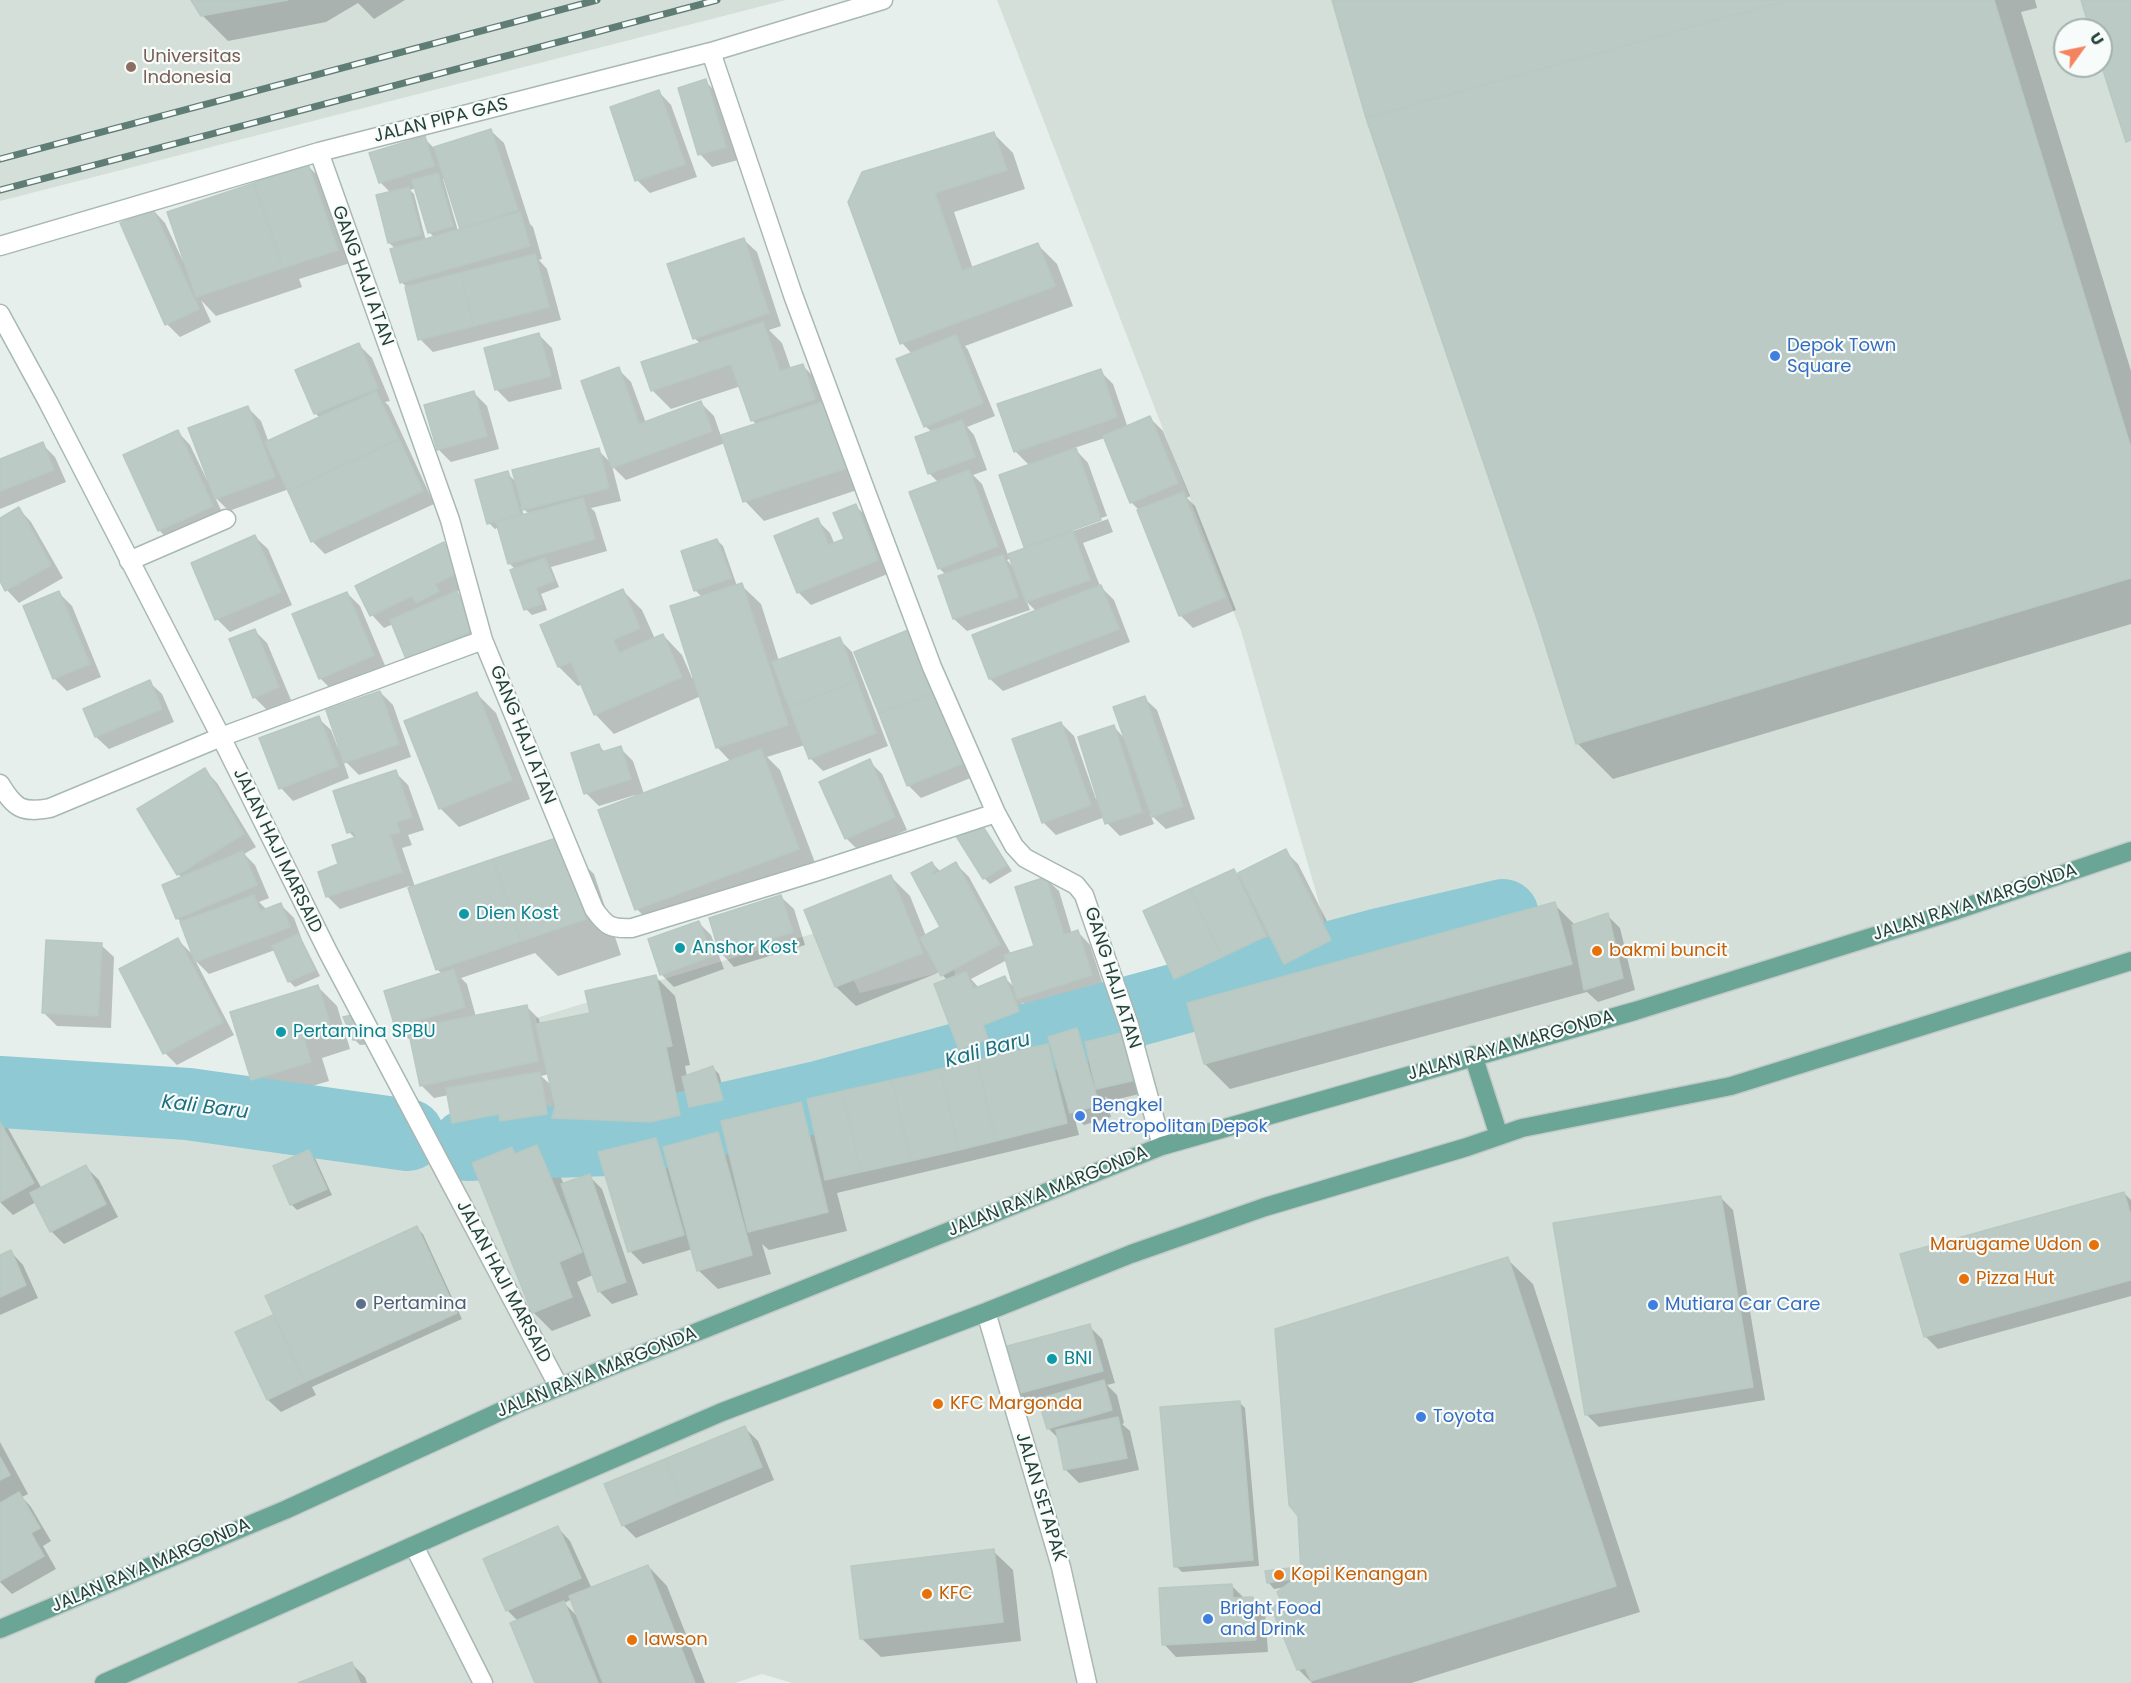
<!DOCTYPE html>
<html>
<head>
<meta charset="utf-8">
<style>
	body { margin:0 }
	#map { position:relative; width:2131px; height:1683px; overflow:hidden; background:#e6efeb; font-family:Poppins,sans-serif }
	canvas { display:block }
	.north { position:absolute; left:2053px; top:18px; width:60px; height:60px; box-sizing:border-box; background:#f7fbf9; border:2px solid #a3b1ad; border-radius:50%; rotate:57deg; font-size:16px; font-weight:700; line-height:24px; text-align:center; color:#24423a }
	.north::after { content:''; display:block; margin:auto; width:21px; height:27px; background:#f4845f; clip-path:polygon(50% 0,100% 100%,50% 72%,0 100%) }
</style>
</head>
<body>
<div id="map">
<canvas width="2131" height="1683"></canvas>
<div class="north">U</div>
</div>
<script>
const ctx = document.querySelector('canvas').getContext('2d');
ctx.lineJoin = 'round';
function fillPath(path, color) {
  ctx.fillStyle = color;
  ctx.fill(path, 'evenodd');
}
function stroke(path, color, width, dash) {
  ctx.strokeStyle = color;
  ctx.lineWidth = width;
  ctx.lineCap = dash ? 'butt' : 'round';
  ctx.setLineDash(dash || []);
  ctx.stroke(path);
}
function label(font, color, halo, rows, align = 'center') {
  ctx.font = font + ' Poppins,sans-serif';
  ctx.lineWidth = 4.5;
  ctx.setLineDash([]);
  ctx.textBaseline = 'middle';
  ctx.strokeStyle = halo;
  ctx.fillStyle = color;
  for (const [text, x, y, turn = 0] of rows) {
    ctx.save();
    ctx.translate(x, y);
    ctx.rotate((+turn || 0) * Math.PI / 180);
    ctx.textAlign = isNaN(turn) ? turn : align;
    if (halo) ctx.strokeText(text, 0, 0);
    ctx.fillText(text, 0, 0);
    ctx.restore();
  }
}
fillPath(new Path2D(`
	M0 0H786L0 201Z
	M997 0H2131V1683H792L762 1674 735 1683H0V1090L560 1136 536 1018 828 929 860 993 954 969 971 1057 1338 969 1241 631ZM2065 30H2101V66H2065Z`), '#d4dfda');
fillPath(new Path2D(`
	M193 0H405L374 19 358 3 326 22 228 41 202 15Z
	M1334 0H2035L2037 8 2021 12 2131 371V624L1613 779 1577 743 1540 624Z
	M705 81 718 94 738 160 712 167 700 154Z
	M659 92 671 105 697 177 650 193 637 180Z
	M491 131 504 143 530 224 533 227 542 259 539 260 547 269 561 320 433 352 420 339 407 287 401 282 396 249 389 243 391 193 380 182 424 138 434 148ZM443 179H446L462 230 458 231ZM416 188 429 232 435 238 426 241 414 194 410 190Z
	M994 134 1013 153 1025 189 954 212 973 269 1038 245 1057 264 1073 306 965 346 968 350 995 416 967 427 974 435 987 470 973 475 982 484 1008 555 1028 548 1025 546 1030 466 1015 451 1100 371 1113 384 1128 428 1150 418 1163 431 1190 496 1187 498 1195 506 1236 610 1193 628 1180 615 1140 511 1131 502 1105 438 1074 448 1088 463 1107 516 1030 543V546L1108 519 1113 532 1083 543 1100 586 1114 600 1130 642 1003 691 990 679 974 636 1037 612 1027 602 1030 610 967 631 954 619 940 577 946 575 939 568V483L929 473 932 432 925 426 912 354 902 343 850 202ZM1011 558 1015 569 1007 560Z
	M308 166 321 179 350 263 299 279 302 287 216 316 201 300 211 322 180 337 167 324 153 210 165 223 183 261Z
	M744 240 757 252 781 326 769 330 782 343 791 369 802 365 822 385 869 486 764 521 745 501 725 443 626 480 612 466 621 501 591 508 595 512 607 551 551 567 559 587 541 594 547 610 532 615 526 609 516 570 509 563 499 527 495 529 489 523 507 473 517 483 598 450 611 463 618 369 631 382 646 423 701 403 714 416 721 436 757 425 752 420 741 386 671 409 652 390 701 344 694 338ZM521 506 529 514 524 516Z
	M539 335 552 348 562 389 509 402 496 389Z
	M359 345 372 358 390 401 385 402 389 406 434 504 325 554 312 541 289 489 229 511 215 497 225 519 172 543 159 530 178 432 190 445 207 480 209 479 248 408 261 421 269 443 321 419 315 413Z
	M474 393 487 406 499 449 451 462 438 449Z
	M42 444 55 457 66 482 0 509V461Z
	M856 506 869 519 890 573 811 605 798 592 817 520 830 533 835 545 846 540Z
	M19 509 31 522 63 578 19 603 7 590 0 578V520Z
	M255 537 268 549 292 605 230 632 217 619Z
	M717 540 723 546 737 586 741 585 761 604 779 661 839 639 852 652 888 746 823 771 810 758 805 745 767 757 780 770 817 868 656 929 637 909 635 795 599 806 586 793 573 754 599 746 605 752 620 748 633 761 644 794 731 762 717 747 701 696 614 734 595 714 582 684 578 686 559 667 542 626 623 591 642 610 655 639 663 635 682 655 692 678 694 677 703 598 695 590Z
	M444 544 457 557 471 585 456 592 470 606 486 643 420 671 407 658 393 624 384 628 372 615Z
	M59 593 72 606 101 677 67 691 54 678Z
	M347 593 360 606 386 668 333 691 320 678Z
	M255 631 267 643 291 700 267 710 254 697Z
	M856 652 978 775 921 798 908 785Z
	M149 682 162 694 174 722 109 749 96 737 85 710Z
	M380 692 393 705 411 757 359 775 342 758 349 778 293 801 281 788 318 718 331 730 338 748 341 747Z
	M477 694 496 713 530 799 459 827 440 808Z
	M1144 698 1157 710 1195 819 1166 829 1150 814 1154 824 1120 836 1107 823 1105 817 1056 835 1043 822 1061 723 1074 736 1096 799 1099 798 1114 727 1126 740Z
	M869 761 882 774 907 830 859 851 846 838Z
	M205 770 217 783 256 847 244 854 255 865 269 898 259 902 267 910 281 905 294 918 302 940 320 976 295 987 289 981 275 950 209 974 195 960 234 1035 177 1065 165 1053 178 940 195 957 182 923 177 918 164 885 182 878 178 874Z
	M395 772 408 785 424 830 408 835 412 845 402 848 415 887 558 839 594 874 621 955 558 976 535 953 461 978 467 984 476 1017 526 1006 539 1019 540 1025 592 1014 656 977 675 996 690 1065 685 1066 687 1077 713 1068 719 1074 728 1106 697 1113 694 1109 699 1134 670 1141 656 1140 664 1148 717 1134 728 1144 800 1103 812 1115 974 1063 960 1049 948 981 940 972 856 1006 836 987 806 911 891 877 910 896 926 936 942 928 913 873 932 863 941 872 956 864 969 877 1011 954 1036 947 1046 879 1059 891 1072 934 1078 932 1090 945 1104 988 1031 1011 1022 1002 1031 1024 995 1038 1000 1052 983 1059V1060L1048 1046 1054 1052 1077 1030 1089 1042 1152 1091 1110 1101 1105 1096 1111 1117 1084 1125 1074 1115 1079 1135 837 1193 847 1231 769 1250 762 1244 771 1274 718 1289 698 1270 693 1249 643 1264 630 1251 651 1140 573 1136 558 1122 559 1126 514 1134 508 1127 466 1135 454 1122 449 1095 434 1098 421 1085 412 1039H409L396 1027 386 992 442 974 437 969 409 886 340 909 327 896 340 865 356 839 349 832ZM1007 960 1015 988 1005 978 979 988 971 979ZM549 1074 552 1086 541 1076Z
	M980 824 986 830 1012 871 990 884 984 878Z
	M1285 851 1298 864 1343 953 1310 969 1554 904 1575 925 1607 915 1620 928 1635 990 1598 1002 1587 992 1230 1089 1205 1064 1297 975 1285 963 1278 949 1189 991 1176 979 1145 912 1234 870 1242 879Z
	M781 897 794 909 805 945 734 967 722 954Z
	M698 922 711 935 724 969 674 987 661 974Z
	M101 945 114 957 111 1028 57 1026 44 1013Z
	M318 987 337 1006 350 1049 322 1058 329 1081 272 1098 253 1079Z
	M345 1018 372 1044 360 1045 354 1039Z
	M0 1114 42 1189 86 1167 99 1180 118 1217 64 1244 51 1231 36 1202 13 1215 0 1202Z
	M537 1147 556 1166 564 1185 589 1176 602 1189 638 1295 612 1304 599 1291 593 1275 577 1282 591 1316 552 1331 533 1312 512 1149 518 1155Z
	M309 1152 315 1158 332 1195 297 1210 291 1204Z
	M2124 1193 2131 1200V1296L1938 1349 1925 1336Z
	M1721 1198 1733 1210 1765 1400 1599 1427 1586 1414Z
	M417 1228 423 1234 462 1319 312 1387 316 1395 281 1412 268 1400 237 1333 272 1317 278 1322Z
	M11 1252 23 1265 38 1298 0 1315V1257Z
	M1507 1259 1533 1284 1640 1612 1411 1683H1312L1299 1670 1284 1604 1287 1587 1274 1589 1268 1582 1289 1570 1296 1576V1580L1303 1575Z
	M1089 1326 1102 1339 1115 1383 1107 1385 1117 1395 1124 1423 1122 1424 1130 1431 1139 1470 1079 1483 1066 1470 1059 1439 1048 1428 1041 1403 1027 1407 1014 1394Z
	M1239 1402 1245 1408 1259 1566 1182 1572 1176 1566Z
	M745 1428 758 1441 774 1480 636 1538 623 1525Z
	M0 1442 28 1494 22 1497 31 1507 51 1541 43 1546 56 1569 12 1594 0 1582Z
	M558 1528 570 1541 592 1589 648 1566 667 1586 705 1683H537L518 1621 507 1610ZM572 1599 580 1619 564 1603Z
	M993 1551 1013 1570 1021 1641 881 1657 861 1638Z
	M1231 1585 1244 1598 1253 1599 1265 1612 1268 1652 1176 1657 1164 1644Z
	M352 1664 365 1677 367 1683H302Z`), '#0003');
stroke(new Path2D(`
	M0 1092 188 1104 408 1135
	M467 1145 635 1139 822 1096 1380 944 1503 915`), '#8ec9d4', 72);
const building = new Path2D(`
	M191 0H288L201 16Z
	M1332 0H1788L1366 118Z
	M1788 0H1994L2131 448V578L1576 744 1539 625 1366 118Z
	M2081 0H2131V140L2126 142 2101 64V30H2090Z
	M706 79 726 147 698 155 678 88Z
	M659 90 685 164 635 181 610 107Z
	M491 129 518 210 460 229 434 147Z
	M994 132 1007 170 935 193 962 271 1038 243 1055 286 900 344 848 202 862 172Z
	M425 136 434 166 379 183 369 153Z
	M308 164 338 250 283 268 254 183Z
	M438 173 453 226 428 233 412 180Z
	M254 183 283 268 196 297 167 212Z
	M409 187 421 235 388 243 376 195Z
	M153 209 199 309 165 325 120 223Z
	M520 212 530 246 400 283 390 249Z
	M744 238 769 313 693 339 667 264Z
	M535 254 549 307 474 326 460 273Z
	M460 273 474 326 418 340 405 287Z
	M763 322 780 371 803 364 815 399 751 421 731 364 651 391 641 362Z
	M539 333 551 376 495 390 484 348Z
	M956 335 983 403 924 427 896 359Z
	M359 343 378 388 314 414 295 370Z
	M619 367 639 424 701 401 712 431 612 468 581 381Z
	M1101 369 1117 417 1014 452 997 404Z
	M376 391 399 439 288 491 265 442Z
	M474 391 487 436 437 450 424 405Z
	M829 400 850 467 743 502 721 435Z
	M248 406 275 477 215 499 188 428Z
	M1150 416 1178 483 1130 503 1103 436Z
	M962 420 975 457 928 474 915 437Z
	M178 430 213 506 158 531 123 455Z
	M399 439 423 491 311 542 288 491Z
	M43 442 54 470 0 491V459Z
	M599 448 609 488 523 510 512 470Z
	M1076 448 1101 520 1024 547 999 475Z
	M969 470 998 546 938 569 909 492Z
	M508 471 520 514 487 524 475 480Z
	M1183 492 1225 597 1179 616 1137 510Z
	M583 498 595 539 508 564 496 522Z
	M856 504 878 560 797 593 774 536 818 518 828 545 844 539 833 513Z
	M19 507 51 565 5 591 0 581V518Z
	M1073 531 1090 580 1026 602 1008 554Z
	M255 535 281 592 215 620 191 563Z
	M717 539 731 578 694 591 681 551Z
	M444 542 459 572 435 584 439 591 416 603 412 596 370 616 355 586Z
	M1003 555 1018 597 953 619 938 576Z
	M545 558 554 581 536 588 542 604 524 610 510 570Z
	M742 583 788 725 716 748 670 606Z
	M1101 585 1119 629 989 679 972 635Z
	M623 589 640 628 613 640 619 653 663 634 682 677 594 715 571 662 558 667 540 625Z
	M59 591 90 664 53 679 23 606Z
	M457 591 474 630 406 659 390 620Z
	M347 592 374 655 319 679 292 614Z
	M913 628 938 691 879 714 854 652Z
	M255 629 279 687 253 698 229 639Z
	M840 637 857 681 789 707 772 662Z
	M150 680 162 709 95 737 83 709Z
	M857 681 876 733 809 759 789 707Z
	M380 691 399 744 344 763 326 710Z
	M938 691 966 762 907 786 879 714Z
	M477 692 512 780 439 809 404 721Z
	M1145 696 1183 806 1152 817 1113 707Z
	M319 716 338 766 279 789 259 738Z
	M1061 722 1091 805 1042 823 1012 739Z
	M1114 725 1142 812 1105 824 1078 737Z
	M599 744 602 752 621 746 631 779 584 794 571 753Z
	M761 749 799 849 635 910 598 810Z
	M870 759 895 817 845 839 819 782Z
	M205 768 244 834 177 875 137 809Z
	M396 770 412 817 396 822 400 832 390 835 402 872 326 897 318 872 338 864 332 845 356 837 354 831 347 833 333 791Z
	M980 822 1007 865 983 879 956 836Z
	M559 837 586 919 521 941 493 859Z
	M1286 849 1331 940 1284 964 1238 873Z
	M243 851 257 885 176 919 162 885Z
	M493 859 521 941 436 970 408 888Z
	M932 862 936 870 932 872 933 875 956 862 1000 944 941 976 920 938 940 927 911 873Z
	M1234 869 1266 936 1222 957 1190 889Z
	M891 875 923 953 835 987 804 910Z
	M1046 877 1064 935 1078 930 1092 975 1017 999 1004 955 1034 946 1015 887Z
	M1190 889 1222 957 1174 979 1143 911Z
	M254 895 260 911 281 903 290 927 195 962 180 922Z
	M781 895 793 932 720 955 709 918Z
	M1555 902 1572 964 1204 1064 1187 1003Z
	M1608 913 1623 978 1584 990 1572 925Z
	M699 921 712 956 660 975 648 939Z
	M298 934 315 970 288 982 272 946Z
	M178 938 223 1022 163 1054 119 969Z
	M46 940 102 943 98 1016 42 1013Z
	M454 969 465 1007 395 1027 384 991Z
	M966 972 973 989 1005 976 1019 1011 983 1025 988 1039 959 1050 934 984Z
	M656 975 672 1046 666 1047 680 1115 650 1122 552 1118 555 1106 536 1024 590 1013 585 991Z
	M318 985 332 1030 304 1039 311 1062 251 1080 230 1012Z
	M527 1005 538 1061 420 1086 408 1029Z
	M356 1014 367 1039 353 1040 343 1017Z
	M1077 1028 1099 1105 1070 1113 1048 1037Z
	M1129 1031 1141 1079 1096 1089 1085 1042Z
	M1048 1044 1067 1123 996 1141 977 1060Z
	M977 1060 996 1141 959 1150 940 1069Z
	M713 1066 723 1100 689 1107 682 1077Z
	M940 1069 959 1150 911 1161 892 1080Z
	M540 1072 547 1114 500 1121 499 1114 452 1123 446 1088Z
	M892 1080 911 1161 861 1172 842 1091Z
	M842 1091 861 1172 825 1180 807 1099Z
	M801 1102 828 1212 748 1232 721 1121Z
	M0 1122 34 1183 0 1202Z
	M718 1132 752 1255 697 1271 663 1147Z
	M656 1138 684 1235 628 1252 598 1152Z
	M537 1145 582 1252 559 1262 572 1297 532 1313 472 1163 512 1147 515 1154Z
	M309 1150 327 1189 290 1205 273 1166Z
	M86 1165 106 1204 50 1232 30 1193Z
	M590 1174 626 1282 598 1292 561 1184Z
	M2124 1192 2131 1216V1280L1924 1337 1900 1254Z
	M1721 1196 1753 1387 1585 1415 1553 1223Z
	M417 1226 457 1313 305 1382 265 1296Z
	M11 1250 26 1285 0 1297V1255Z
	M1508 1257 1616 1586 1311 1681 1305 1668 1297 1670 1271 1607 1282 1603 1277 1592 1301 1574 1298 1516 1289 1505 1275 1329Z
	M273 1315 305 1382 267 1400 235 1332Z
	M1090 1324 1103 1371 1013 1395 1000 1348Z
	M1104 1380 1112 1410 1047 1429 1038 1399Z
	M1240 1401 1253 1560 1174 1567 1160 1407Z
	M1118 1417 1127 1458 1064 1470 1056 1430Z
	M745 1426 762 1467 682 1500 665 1459Z
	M0 1457 10 1475 0 1480Z
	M665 1459 682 1500 622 1526 604 1484Z
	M19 1492 40 1528 31 1533 44 1556 0 1581V1503Z
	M558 1526 581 1578 506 1611 483 1559Z
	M994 1549 1003 1622 860 1639 851 1566Z
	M648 1565 695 1683H603L569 1596Z
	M1290 1568 1292 1579 1267 1583 1265 1571Z
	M1232 1584 1233 1598 1253 1597 1256 1640 1162 1645 1159 1588Z
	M564 1601 598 1683H535L510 1623Z
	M352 1662 360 1683H298Z`);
fillPath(building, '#bbcac4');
stroke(building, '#b8c9c2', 1.5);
const minor = new Path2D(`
	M711 52 793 295 866 492 932 667 996 813 1014 846 1025 858 1076 885 1084 895 1129 1025 1162 1146
	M319 152 450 520 483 640 594 909C606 926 610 929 632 928L815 872 996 813
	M0 246 319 152 711 52 883 0
	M0 314 48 402 221 737 328 952 559 1387
	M129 561 226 519
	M0 784C15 809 22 813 50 808L221 737 483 640
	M986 1312 1061 1567 1087 1683
	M414 1546 483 1683`);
const primary = new Path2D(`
	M1473 1055 1499 1136
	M0 1629 285 1510 517 1404 1162 1146 1635 1011 1951 912 2131 851
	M104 1683 462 1524 722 1412 986 1312 1131 1254 1265 1207 1467 1147 1522 1128 1731 1086 2131 961`);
stroke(minor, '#a8b8b2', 21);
stroke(primary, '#c2cac8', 21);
stroke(minor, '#fff', 18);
stroke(primary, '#6aa596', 18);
const rail = new Path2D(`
	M0 159 597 0
	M0 190 717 0`);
stroke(rail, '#5f7d75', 7);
stroke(rail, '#f7fbf9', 4.5, [14]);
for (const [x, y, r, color] of [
	[131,67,6,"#8d6e63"],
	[1775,356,6,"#3f7fe0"],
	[464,914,6,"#0f9aa8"],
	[680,948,6,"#0f9aa8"],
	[1597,951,6,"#e8710a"],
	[281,1032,6,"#0f9aa8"],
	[1080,1116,6,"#3f7fe0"],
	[2094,1245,6,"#e8710a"],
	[1964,1279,6,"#e8710a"],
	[361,1304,6,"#5c6f8a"],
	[1653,1305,6,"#3f7fe0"],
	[1052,1359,6,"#0f9aa8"],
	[938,1404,6,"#e8710a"],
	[1421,1417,6,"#3f7fe0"],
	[1279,1575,6,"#e8710a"],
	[927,1594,6,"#e8710a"],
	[1208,1619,6,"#3f7fe0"],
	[632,1640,6,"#e8710a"]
]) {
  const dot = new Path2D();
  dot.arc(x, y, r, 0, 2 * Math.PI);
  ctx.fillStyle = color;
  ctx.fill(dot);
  stroke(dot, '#f7fbf9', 2);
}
label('18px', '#785e54', '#f7fbf9', [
	["Universitas",143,57],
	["Indonesia",143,78]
], 'left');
label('18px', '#24423a', '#f7fbf9', [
	["JALAN PIPA GAS",441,121,-14],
	["GANG HAJI ATAN",362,276,70],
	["GANG HAJI ATAN",522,735,68],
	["JALAN HAJI MARSAID",277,851,64],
	["JALAN RAYA MARGONDA",1975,903,-18],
	["GANG HAJI ATAN",1112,978,72],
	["JALAN RAYA MARGONDA",1511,1046,-16],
	["JALAN RAYA MARGONDA",1048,1192,-22],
	["JALAN HAJI MARSAID",503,1282,62],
	["JALAN RAYA MARGONDA",597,1373,-22],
	["JALAN SETAPAK",1040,1497,73],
	["JALAN RAYA MARGONDA",151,1566,-23]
]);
label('18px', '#366cbe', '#f7fbf9', [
	["Depok Town",1787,346],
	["Square",1787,367],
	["Bengkel",1092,1106],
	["Metropolitan Depok",1092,1127],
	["Mutiara Car Care",1665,1305],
	["Toyota",1433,1417],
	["Bright Food",1220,1609],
	["and Drink",1220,1630]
], 'left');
label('18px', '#0d838f', '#f7fbf9', [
	["Dien Kost",476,914],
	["Anshor Kost",692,948],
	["Pertamina SPBU",293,1032],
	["BNI",1064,1359]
], 'left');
label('18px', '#c56008', '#f7fbf9', [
	["bakmi buncit",1609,951],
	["Marugame Udon",2082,1245,"right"],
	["Pizza Hut",1976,1279],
	["KFC Margonda",950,1404],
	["Kopi Kenangan",1291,1575],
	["KFC",939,1594],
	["lawson",644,1640]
], 'left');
label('18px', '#4e5e75', '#f7fbf9', [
	["Pertamina",373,1304]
], 'left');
label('italic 20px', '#1c6f80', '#f7fbf9', [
	["Kali Baru",988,1051,-15],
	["Kali Baru",205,1108,7]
]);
</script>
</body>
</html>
